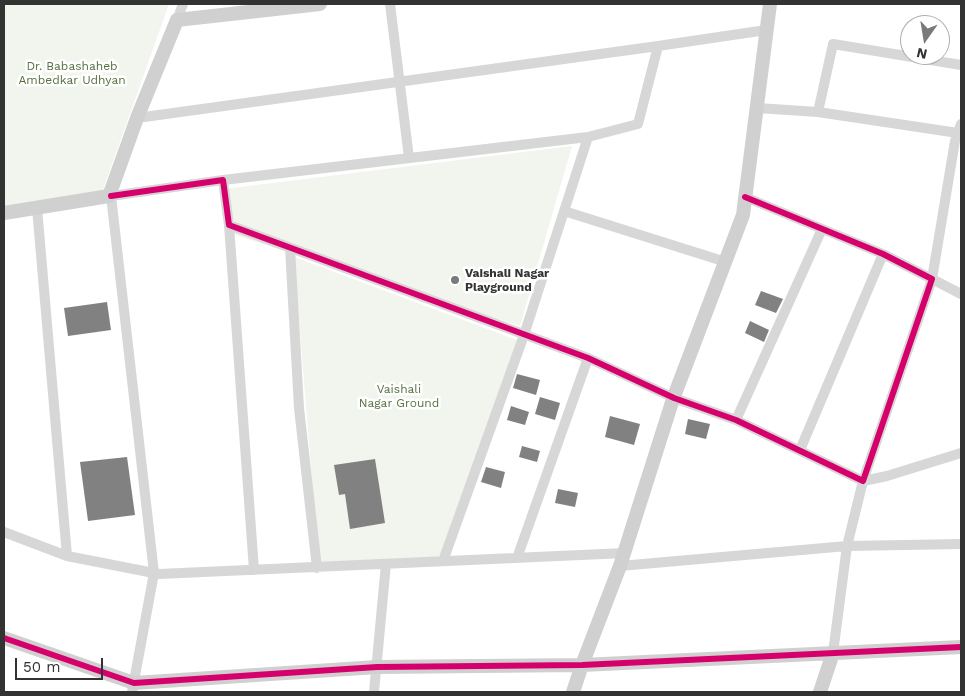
<!DOCTYPE html>
<html>
<head>
<meta charset="utf-8">
<style>
	body { margin:0 }
	#map { position:relative; width:965px; height:696px; overflow:hidden; background:#fff; font-family:"Work Sans",sans-serif }
	canvas { display:block }
	.frame { position:absolute; inset:0; border:5px solid #333; pointer-events:none }
	.north { position:absolute; left:900px; top:15px; width:50px; height:50px; box-sizing:border-box; background:#fff; border:1px solid #adadad; border-radius:50%; rotate:193deg; font-size:14px; font-weight:700; line-height:20px; text-align:center; color:#333 }
	.north::after { content:''; display:block; margin:auto; width:18px; height:22px; background:#7a7a7a; clip-path:polygon(50% 0,100% 100%,50% 72%,0 100%) }
	.scale { position:absolute; left:15px; top:658px; width:88px; height:22px; box-sizing:border-box; border:2px solid #333; border-top:0; padding-left:6px; font-size:15px; line-height:18px; white-space:nowrap; color:#333; -webkit-text-stroke:4px #fff; paint-order:stroke }
</style>
</head>
<body>
<div id="map">
<canvas width="965" height="696"></canvas>
<div class="frame"></div>
<div class="north">N</div>
<div class="scale">50 m</div>
</div>
<script>
const ctx = document.querySelector('canvas').getContext('2d');
ctx.lineJoin = 'round';
function fillPath(path, color) {
  ctx.fillStyle = color;
  ctx.fill(path, 'evenodd');
}
function stroke(path, color, width, dash) {
  ctx.strokeStyle = color;
  ctx.lineWidth = width;
  ctx.lineCap = dash ? 'butt' : 'round';
  ctx.setLineDash(dash || []);
  ctx.stroke(path);
}
function label(font, color, halo, rows, align = 'center') {
  ctx.font = font + ' "Work Sans",sans-serif';
  ctx.lineWidth = 5;
  ctx.setLineDash([]);
  ctx.textBaseline = 'middle';
  ctx.strokeStyle = halo;
  ctx.fillStyle = color;
  for (const [text, x, y, turn = 0] of rows) {
    ctx.save();
    ctx.translate(x, y);
    ctx.rotate((+turn || 0) * Math.PI / 180);
    ctx.textAlign = isNaN(turn) ? turn : align;
    if (halo) ctx.strokeText(text, 0, 0);
    ctx.fillText(text, 0, 0);
    ctx.restore();
  }
}
fillPath(new Path2D(`
	M4 4H169L101 195 4 210Z
	M572 146 520 326 235 235 224 189Z
	M294 257 517 340 441 560 319 566Z`), '#f1f5ed');
fillPath(new Path2D(`
	M761 291 783 299 776 313 755 305Z
	M107 302 111 330 68 336 64 308Z
	M750 321 769 330 764 342 745 333Z
	M517 374 540 380 536 395 513 388Z
	M540 397 560 403 555 420 535 414Z
	M511 406 529 412 525 425 507 420Z
	M610 416 640 424 634 445 605 437Z
	M688 419 710 424 706 439 685 434Z
	M522 446 540 451 537 462 519 457Z
	M127 457 135 515 88 521 80 462Z
	M375 459 385 523 350 529 345 494 339 495 334 465Z
	M486 467 505 472 501 488 481 482Z
	M558 489 578 493 575 507 555 503Z`), '#818181');
stroke(new Path2D(`
	M390 4 409 158
	M177 20 183 4
	M658 46 766 30
	M757 108 818 112 958 133
	M818 112 833 44 961 65
	M137 118 658 46 638 124 588 137
	M961 124 955 141 932 279 961 294
	M223 180 588 137 524 335 443 561
	M109 196H111L154 573 132 692
	M111 196 223 180 229 225 588 358 674 398 736 420 863 481 932 279 883 254 745 197
	M37 208 67 556
	M564 211 726 262
	M229 225 254 570
	M290 248 299 408 317 568
	M736 420 822 229
	M800 450 883 254
	M4 532 67 556 159 574 625 553
	M517 558 588 358
	M620 566 847 546 863 481 887 476 961 453
	M833 653 847 546 961 544
	M374 692 386 564`), '#d7d7d7', 10);
stroke(new Path2D(`
	M4 213 109 196 137 118 177 20 320 4
	M4 638 134 683 377 667 582 665 961 647
	M573 692 582 665 620 566 673 399 743 215 770 4
	M820 692 833 653`), '#d0d0d0', 14);
stroke(new Path2D(`
	M111 196 223 180 229 225 588 358 674 398 736 420 863 481 932 279 883 254 745 197
	M4 638 134 683 377 667 582 665 961 647`), '#d6006c', 6);
for (const [x, y, r, color] of [
	[455,280,5,"#7a7a7a"]
]) {
  const dot = new Path2D();
  dot.arc(x, y, r, 0, 2 * Math.PI);
  ctx.fillStyle = color;
  ctx.fill(dot);
  stroke(dot, '#fff', 2);
}
label('12px', '#56703f', '#fff', [
	["Dr. Babashaheb",72,66],
	["Ambedkar Udhyan",72,80],
	["Vaishali",399,389],
	["Nagar Ground",399,403]
]);
label('bold 12px', '#333', '#fff', [
	["Vaishali Nagar",465,273],
	["Playground",465,287]
], 'left');
</script>
</body>
</html>
